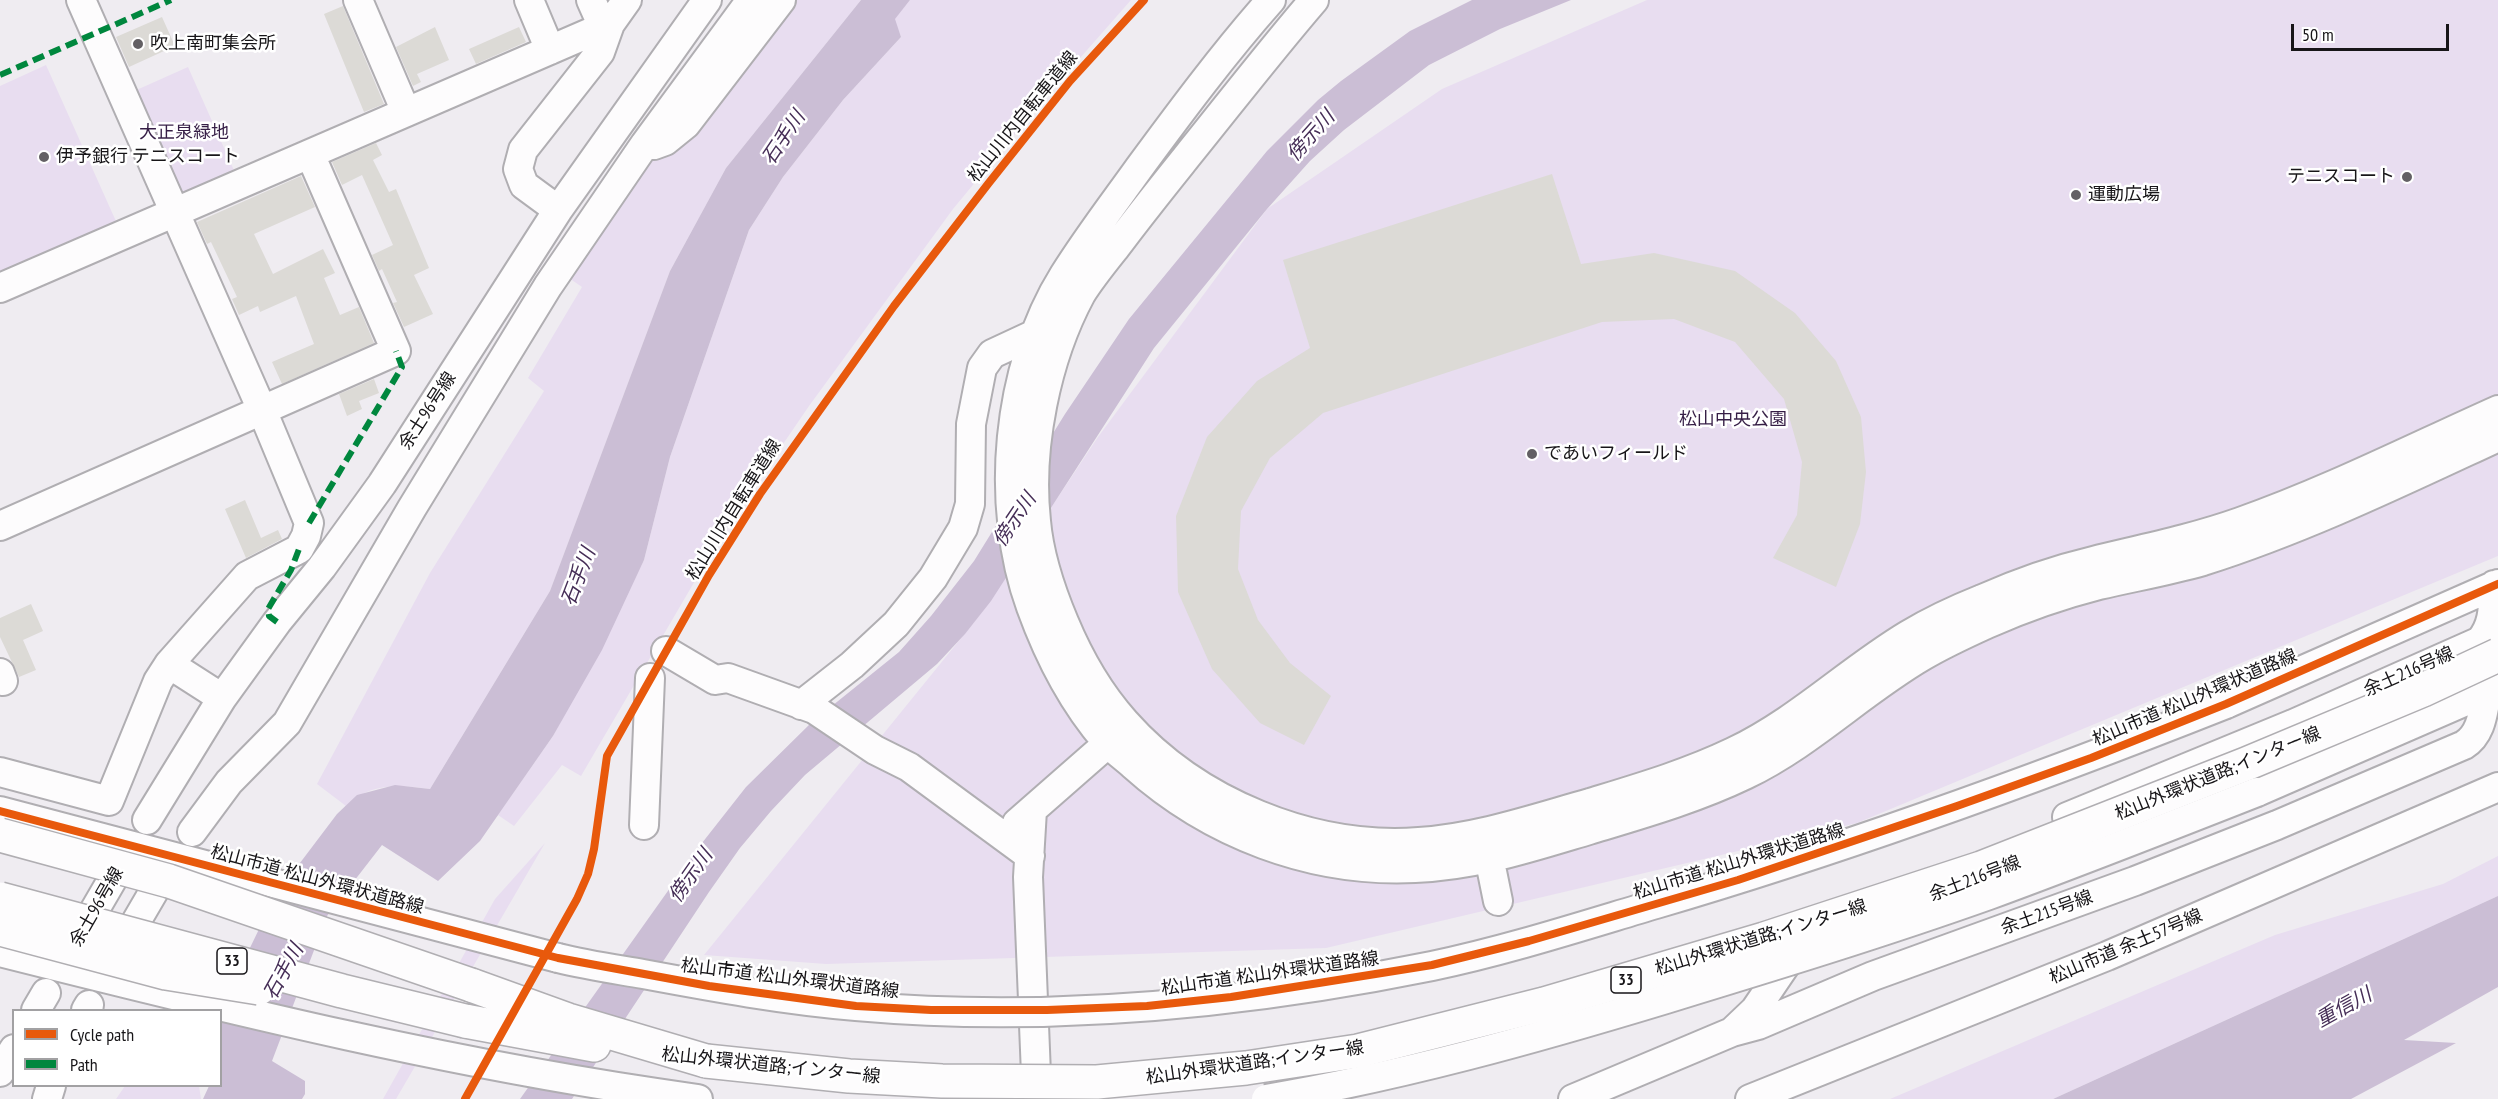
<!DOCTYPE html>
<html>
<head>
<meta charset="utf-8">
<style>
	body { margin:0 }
	#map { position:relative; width:2498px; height:1099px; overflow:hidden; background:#efecf1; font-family:"PT Sans Narrow",sans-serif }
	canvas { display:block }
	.legend { position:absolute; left:12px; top:1009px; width:210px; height:78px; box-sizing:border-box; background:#fff; border:2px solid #a2a1a3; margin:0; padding:8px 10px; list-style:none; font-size:18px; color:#171518 }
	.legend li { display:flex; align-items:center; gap:12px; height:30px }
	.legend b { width:30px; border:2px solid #a2a1a3 }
	.scale { position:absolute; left:2291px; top:24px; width:158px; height:27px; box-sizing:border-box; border:3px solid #171518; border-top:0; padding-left:8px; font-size:18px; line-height:21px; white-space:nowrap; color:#171518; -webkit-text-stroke:4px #fff; paint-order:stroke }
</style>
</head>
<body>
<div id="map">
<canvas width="2498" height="1099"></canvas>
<ul class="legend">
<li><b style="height:8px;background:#e8590c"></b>Cycle path</li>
<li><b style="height:8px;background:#00873e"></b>Path</li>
</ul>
<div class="scale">50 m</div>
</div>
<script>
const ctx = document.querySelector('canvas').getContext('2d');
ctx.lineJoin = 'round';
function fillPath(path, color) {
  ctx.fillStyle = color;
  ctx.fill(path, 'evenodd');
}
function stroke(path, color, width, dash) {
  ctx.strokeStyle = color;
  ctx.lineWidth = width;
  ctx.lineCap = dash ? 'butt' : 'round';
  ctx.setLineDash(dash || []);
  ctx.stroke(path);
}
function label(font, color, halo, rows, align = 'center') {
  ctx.font = font + ' "PT Sans Narrow","Noto Sans JP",sans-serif';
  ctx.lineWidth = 5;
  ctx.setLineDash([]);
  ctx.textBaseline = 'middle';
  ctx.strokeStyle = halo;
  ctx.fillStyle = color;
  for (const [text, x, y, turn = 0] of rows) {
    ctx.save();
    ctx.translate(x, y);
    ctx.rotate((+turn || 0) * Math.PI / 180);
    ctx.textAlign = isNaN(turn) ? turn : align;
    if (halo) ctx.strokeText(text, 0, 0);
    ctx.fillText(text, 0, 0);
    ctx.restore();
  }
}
fillPath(new Path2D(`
	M792 0H861L726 168 670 271 550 591 430 789C399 785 371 782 346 806L317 784 430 573 544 391 528 378 582 287 566 276 647 162 686 137Z
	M910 0H1131L1044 99 953 209 809 406 727 526 581 776 562 765 514 826 498 815 553 736 644 560 670 457 749 230 783 177 843 100 901 37 894 19Z
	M1647 0H2498V556L1857 823 1326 948 826 964 704 955 979 616 1098 437 1267 209 1442 89Z
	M46 65 119 228 0 281V86Z
	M188 67 236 175 180 200 132 92Z
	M545 843 396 1099H383L495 899Z
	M2498 856V896L2053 1099H1890L2275 935 2443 884Z
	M125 1086H199L201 1099H116Z`), '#e8ddf0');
fillPath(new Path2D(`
	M861 0H910L895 19 901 37 843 100 783 177 749 230 670 457 644 560 602 650 553 736 480 841 438 881 382 845 327 916 272 1061 305 1081V1094L302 1099H203L209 1086H220V1010L275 896 337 814 357 795 395 785 430 789 550 591 670 271 726 168Z
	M1472 0H1571L1500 29 1429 65 1344 130 1310 161 1267 209 1154 348 991 601 965 634 937 664 805 775 771 811 740 848 709 892 572 1099H520L702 843 746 787 812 722 899 652 931 616 974 561 1065 414 1129 319 1267 151 1318 100 1341 81 1410 31Z
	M2498 896V987L2404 1040 2456 1043 2351 1099H2053Z`), '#cbbed5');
fillPath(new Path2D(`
	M343 6 384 104 364 112 324 14Z
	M162 17 175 46 129 67 116 37Z
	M435 27 449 60 417 74 421 82 413 86 396 47Z
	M519 27 526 42 476 64 469 49Z
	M376 143 382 155 373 160 389 192 396 189 429 268 414 275 433 314 404 327 393 303 397 302 382 269 379 271 372 255 393 245 362 175 342 185 332 162Z
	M1552 174 1581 264 1654 253 1735 271 1795 313 1836 361 1861 417 1866 472 1860 524 1836 587 1773 558 1797 515 1802 462 1784 399 1735 342 1674 319 1602 322 1323 413 1270 458 1241 511 1238 569 1258 620 1290 663 1331 696 1304 745 1260 723 1212 669 1178 592 1176 516 1207 437 1257 381 1310 348 1283 260Z
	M301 176 315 207 254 234 273 274 323 249 335 273 324 278 340 315 359 307 374 343 282 384 272 362 314 344 296 296 260 312 258 306 239 315 232 299 237 297 211 242 207 244 197 222Z
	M374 379 379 393 359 401 362 409 347 416 339 394Z
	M245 500 261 538 278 530 282 539 246 558 225 509Z
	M31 604 43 631 23 640 36 670 19 677 0 637V618Z`), '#dcdad6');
const minor = new Path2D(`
	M81 0 262 410 309 523 306 536 299 549 247 576 169 664 222 698
	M358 0 406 112
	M529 0 550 50
	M591 0 603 27
	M1271 0C1224 53 1181 111 1139 168 1114 203 1087 238 1064 275 1006 368 994 505 1031 607 1048 654 1073 703 1106 741 1114 750 1124 757 1133 765 1210 834 1311 873 1415 868 1475 866 1532 847 1589 830 1642 814 1695 799 1745 775 1810 744 1861 692 1923 656 1943 644 1965 634 1987 624 2023 608 2060 595 2099 585 2133 577 2168 571 2203 561 2304 529 2401 482 2498 437
	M1314 0C1271 50 1230 103 1188 155 1164 185 1139 216 1116 247 1104 262 1091 278 1081 294 1046 359 1028 448 1036 521 1039 556 1051 591 1064 622 1079 658 1099 693 1125 722 1196 802 1312 850 1419 842 1478 838 1533 819 1590 803 1639 788 1687 774 1733 752 1798 721 1848 671 1908 635 1931 621 1957 609 1982 599 2018 583 2055 570 2093 561 2142 549 2192 539 2240 522 2328 491 2413 448 2498 410
	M648 144 654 145 665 141 686 124 781 0
	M558 210 524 185 518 169 523 150 600 52 610 24 627 0
	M0 288 610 24
	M0 526 396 351 310 154
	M666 651 715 680 728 678 814 709 875 750 909 767 1030 856
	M0 673 3 681
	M2226 704 2498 584
	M801 705 852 665 896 624 933 578 963 528 970 504 971 424 982 368 992 354 1035 334
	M0 772 109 801 158 681 169 664
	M2257 792 2498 687
	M1032 810 1028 877 1037 1099
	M0 811 558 958
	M2067 817 2293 724 2480 641C2494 625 2493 606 2494 585
	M147 820 222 698 277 622 322 567 382 484 558 210 707 0
	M1017 823 1122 731
	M644 825 650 678
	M192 832 229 782 287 723 412 508 548 286 645 144 751 0
	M1486 842 1498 901
	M76 942 126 856
	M119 951 168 867
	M0 952C230 1010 462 1067 698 1099
	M36 1010 46 993
	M86 1010 89 1005
	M1734 1030 1755 1010 1795 951
	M0 1072 14 1049
	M47 1099 51 1086
	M1573 1099 1732 1032 1758 1025 1873 976 2135 881 2277 825 2464 745C2482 734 2483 711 2487 692
	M1750 1099 2107 956 2498 787`);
const highway = new Path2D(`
	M471 985 568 1020 706 1061
	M465 1021 594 1045`);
stroke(minor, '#b0aeb2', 32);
stroke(highway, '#b0aeb2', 36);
stroke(minor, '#fdfcfd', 28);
stroke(highway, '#fdfcfd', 33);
const minorBridge = new Path2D(`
	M558 958C586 965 614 969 643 974 713 987 784 1000 856 1006 1047 1023 1244 1004 1432 966 1508 950 1582 926 1656 904 1850 847 2039 778 2226 704
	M1266 1099C1402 1076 1534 1039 1666 999 1774 966 1882 933 1989 895 2079 862 2168 827 2257 792`);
const highwayBridge = new Path2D(`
	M0 835 169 881 471 985
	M0 899 342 991 465 1021
	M0 929 166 973 259 988
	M706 1061 849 1076 942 1081 1097 1082 1246 1068 1358 1051 1544 1004 1764 939 1981 868 2246 764 2423 690 2498 655`);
stroke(minorBridge, '#b0aeb2', 32, []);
stroke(highwayBridge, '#b0aeb2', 36, []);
stroke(minorBridge, '#fdfcfd', 28);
stroke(highwayBridge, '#fdfcfd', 33);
stroke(new Path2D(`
	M0 75 171 0
	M309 523 402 367 396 351
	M277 622 269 616 268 609 291 570 299 549`), '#00873e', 6, [12, 6]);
stroke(new Path2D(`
	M0 811 558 958 709 986 856 1006 931 1010H1047L1147 1006 1231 997 1432 965 1529 941 1738 880 1957 806 2091 758 2226 704 2498 584
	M465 1099 577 899 588 874 594 849 607 756 709 575 760 494 894 306 988 184 1070 81 1144 0`), '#e8590c', 8);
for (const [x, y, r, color] of [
	[138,44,6,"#636064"],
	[44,157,6,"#636064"],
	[2407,177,6,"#636064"],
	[2076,195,6,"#636064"],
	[1532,454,6,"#636064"]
]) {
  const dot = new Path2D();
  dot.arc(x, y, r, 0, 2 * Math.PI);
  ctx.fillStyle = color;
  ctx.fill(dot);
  stroke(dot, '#fff', 2);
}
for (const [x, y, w] of [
	[232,961,30],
	[1626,980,30]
]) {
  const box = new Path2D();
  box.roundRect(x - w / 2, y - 13, w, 26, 4.5);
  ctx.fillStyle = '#fff';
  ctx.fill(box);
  stroke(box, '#171518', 1.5);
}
label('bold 16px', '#171518', null, [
	["33",232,961],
	["33",1626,980]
]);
label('18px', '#171518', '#fff', [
	["吹上南町集会所",150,44],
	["伊予銀行 テニスコート",56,157],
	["テニスコート",2395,177,"right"],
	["運動広場",2088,195],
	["であいフィールド",1544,454]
], 'left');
label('18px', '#171518', '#fff', [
	["松山川内自転車道線",1023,117,-51],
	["余土96号線",428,411,-57],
	["松山川内自転車道線",734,510,-58],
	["余土216号線",2409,672,-24],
	["松山市道 松山外環状道路線",2195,698,-23],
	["松山外環状道路;インター線",2218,774,-22],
	["松山市道 松山外環状道路線",1739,862,-17],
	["余土216号線",1975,879,-21],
	["松山市道 松山外環状道路線",317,880,15],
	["余土96号線",97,907,-60],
	["余土215号線",2047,913,-20],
	["松山外環状道路;インター線",1761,938,-17],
	["松山市道 余土57号線",2126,947,-23],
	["松山市道 松山外環状道路線",1270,974,-8],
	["松山市道 松山外環状道路線",790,979,7],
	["松山外環状道路;インター線",1255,1063,-8],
	["松山外環状道路;インター線",771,1066,6]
]);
label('18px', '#361e46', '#fff', [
	["大正泉緑地",184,133],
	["松山中央公園",1733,420]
]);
label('italic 20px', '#462e57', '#fff', [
	["傍示川",1311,136,-48],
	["石手川",784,138,-56],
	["傍示川",1015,520,-56],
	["石手川",579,577,-69],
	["傍示川",691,876,-55],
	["石手川",284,972,-61],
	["重信川",2344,1008,-29]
]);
</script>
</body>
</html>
